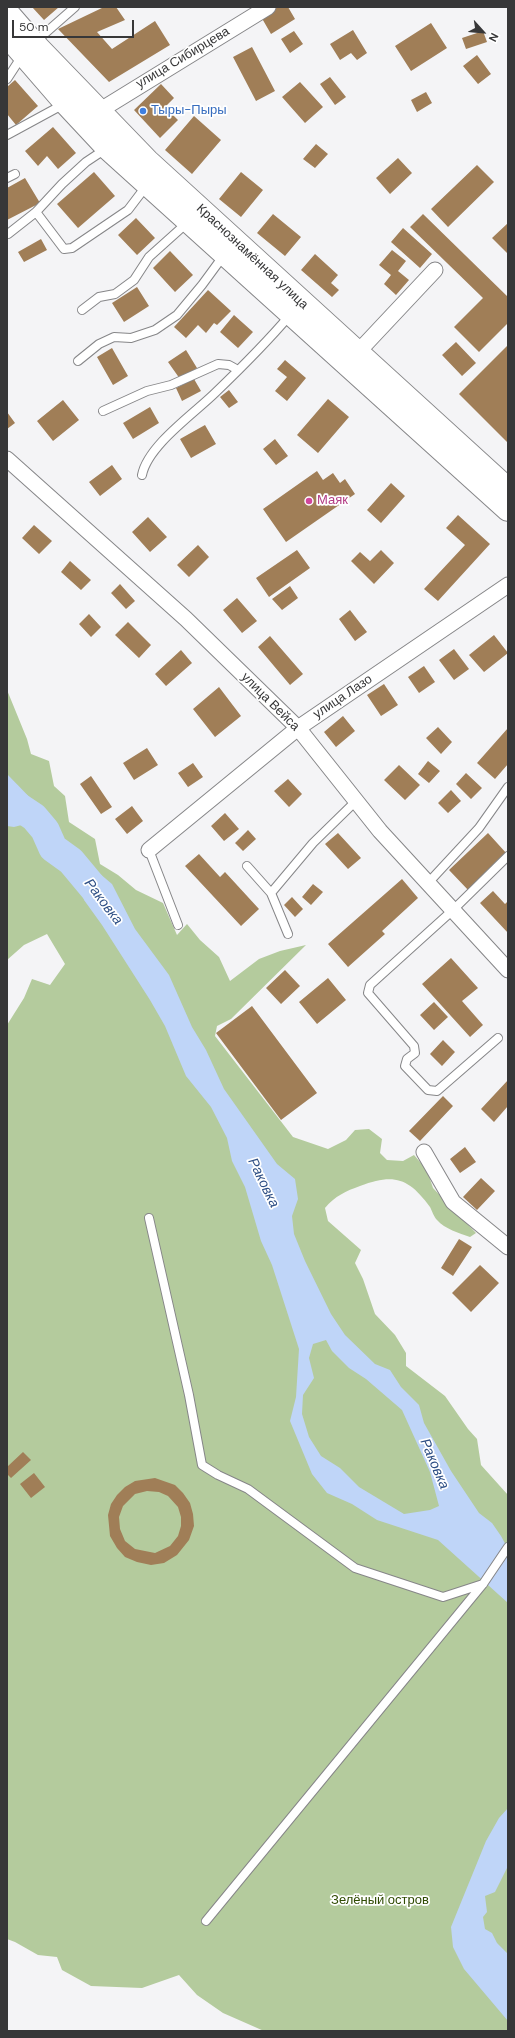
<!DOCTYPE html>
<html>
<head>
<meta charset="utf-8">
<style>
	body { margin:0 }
	#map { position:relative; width:515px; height:2038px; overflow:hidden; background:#f4f4f6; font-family:"DM Sans",sans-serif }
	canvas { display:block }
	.frame { position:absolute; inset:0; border:8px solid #373738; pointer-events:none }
	.north { position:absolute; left:463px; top:12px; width:40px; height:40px; -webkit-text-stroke:3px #fff; paint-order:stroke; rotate:117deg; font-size:11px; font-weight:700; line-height:16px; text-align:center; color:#373738 }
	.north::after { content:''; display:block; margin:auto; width:14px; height:18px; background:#373738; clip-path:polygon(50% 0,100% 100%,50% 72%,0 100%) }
	.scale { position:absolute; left:12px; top:20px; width:122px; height:18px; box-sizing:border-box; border:2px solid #373738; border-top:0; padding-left:5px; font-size:12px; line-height:14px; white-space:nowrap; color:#373738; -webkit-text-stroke:3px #fff; paint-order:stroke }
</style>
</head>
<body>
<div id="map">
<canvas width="515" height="2038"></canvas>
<div class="frame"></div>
<div class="north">N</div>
<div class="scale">50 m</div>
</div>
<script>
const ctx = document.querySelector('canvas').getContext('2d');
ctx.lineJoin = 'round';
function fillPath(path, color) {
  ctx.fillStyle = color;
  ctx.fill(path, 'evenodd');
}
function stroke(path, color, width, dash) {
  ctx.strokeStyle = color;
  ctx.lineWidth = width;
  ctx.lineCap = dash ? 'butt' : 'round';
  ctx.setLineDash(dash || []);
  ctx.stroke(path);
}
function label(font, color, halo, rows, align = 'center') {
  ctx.font = font + ' "DM Sans",sans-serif';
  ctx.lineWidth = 3.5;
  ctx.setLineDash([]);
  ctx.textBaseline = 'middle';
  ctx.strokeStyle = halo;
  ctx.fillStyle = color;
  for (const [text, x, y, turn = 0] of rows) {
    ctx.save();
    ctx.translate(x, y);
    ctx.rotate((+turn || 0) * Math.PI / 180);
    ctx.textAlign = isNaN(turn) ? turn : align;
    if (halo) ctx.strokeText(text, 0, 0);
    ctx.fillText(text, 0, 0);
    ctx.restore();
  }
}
fillPath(new Path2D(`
	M7 690 27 739 31 754 49 761 54 786 65 796 69 822 95 839 100 864 118 875 136 890 163 903 177 935 187 924 200 940 219 957 230 981 259 959 280 951 306 945 231 1019 217 1026 215 1036 293 1137 328 1149 346 1140 355 1130 369 1129 382 1139 380 1153 387 1160 403 1161 414 1155 427 1170 433 1188 476 1233 470 1237C459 1233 445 1229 437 1220 434 1217 432 1211 430 1207 409 1178 394 1173 360 1186 346 1191 335 1196 325 1208L328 1221 361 1250 355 1263 363 1279 375 1314 395 1335 406 1353V1366L445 1396 468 1429 477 1439 481 1465 508 1495V2031H264L223 2013 197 1995 179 1975 142 1988 91 1986 62 1970 57 1957 38 1955 15 1942 7 1939V1025L24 998 32 979 50 985 65 964 47 934 24 945 7 960Z`), '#b4cb9d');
fillPath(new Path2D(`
	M7 774C26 794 55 819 60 847H45L40 831 33 822 14 827 7 826Z
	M77 860 99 873 112 884 135 929 169 975 192 1027 206 1050 224 1089 277 1164 295 1179 298 1199 292 1216 294 1234 305 1261 331 1314 345 1335 375 1364 390 1370 401 1387 419 1405 424 1423 451 1471 479 1513 492 1523 501 1536 508 1549V1603L438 1540 377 1520 352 1504 327 1493 312 1474 290 1421 296 1397 299 1349 272 1265 261 1241 245 1187 232 1161 227 1138 211 1107 186 1076 165 1026 150 1000 102 925 84 900 79 879 71 861ZM326 1340 332 1351 349 1368 366 1379 402 1410 430 1472 439 1506 430 1510 404 1514 359 1487 340 1468 321 1456 309 1437 302 1414 303 1395 314 1378 309 1358 313 1344Z
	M508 1808V1866L495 1892 485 1896 487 1912 483 1917 485 1929 492 1933 497 1943 508 1954V2021L464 1969 453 1947 451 1927 486 1841 499 1818Z`), '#bfd5f8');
stroke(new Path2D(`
	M7 799 34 817 45 830 53 848 71 861 96 891`), '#bfd5f8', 29);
fillPath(new Path2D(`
	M32 7H59L44 20Z
	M104 7H116L125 20 97 32 112 49 155 21 170 45 109 82 58 29Z
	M273 7H288L295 19 271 34 260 15Z
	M431 23 447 48 411 71 395 46Z
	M353 30 367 53 357 60 351 53 340 60 330 44Z
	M294 31 303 44 290 53 281 39Z
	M483 31 487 42 466 49 462 38Z
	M252 47 275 91 256 101 233 57Z
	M477 55 491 74 478 84 463 66Z
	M330 77 346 97 335 105 320 84Z
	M15 80 38 106 16 125 7 114V87Z
	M300 82 323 107 305 123 282 97Z
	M161 84 174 98 165 107 178 120 160 138 134 110Z
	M426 92 432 103 417 112 411 100Z
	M194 116 221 140 192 174 165 150Z
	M53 127 76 153 58 169 47 156 38 166 25 151Z
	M316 144 328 154 315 168 303 159Z
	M398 158 412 173 390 194 376 178Z
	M477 165 494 182 448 227 431 209Z
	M94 172 115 196 78 228 57 204Z
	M241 172 263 190 241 217 219 199Z
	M25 178 40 203 7 220V188Z
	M273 214 301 237 285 256 257 233Z
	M423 214 508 297V323L479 352 454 327 483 298 410 227Z
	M136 218 155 238 137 255 118 235Z
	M508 223V254L492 238Z
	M403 228 432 254 420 268 391 242Z
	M41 239 47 250 24 262 18 252Z
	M392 250 406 261 398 271 409 280 396 295 384 284 391 275 379 265Z
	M170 251 193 275 175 292 153 268Z
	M315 254 338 275 331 283 339 290 332 297 301 270Z
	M137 287 149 306 124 322 112 303Z
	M208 290 231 311 217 325 214 323 206 333 198 325 186 338 174 327Z
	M234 315 253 332 238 348 220 332Z
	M456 342 476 363 462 376 442 355Z
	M508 345V443L459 394Z
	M112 348 128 376 113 385 97 357Z
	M186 350 197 368 180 379 168 362Z
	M285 360 306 378 287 401 275 391 287 377 277 369Z
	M194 379 201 391 182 401 176 388Z
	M229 390 238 402 229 408 220 397Z
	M328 399 349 417 318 453 297 435Z
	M63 400 79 420 53 441 37 421Z
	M150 407 159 423 133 439 123 423Z
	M7 412 15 423 7 429Z
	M205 425 216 444 191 458 180 439Z
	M275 439 288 456 276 465 263 449Z
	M112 465 122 479 100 496 89 482Z
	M317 471 323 480 333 473 340 483 345 479 355 494 286 542 263 509Z
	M391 483 405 496 381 523 367 510Z
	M458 515 490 544 438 601 424 589 465 545 446 528Z
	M148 517 167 537 150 552 132 532Z
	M34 525 52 541 39 554 22 538Z
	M198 545 209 557 189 577 177 565Z
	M297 550 310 568 269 597 256 578Z
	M381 550 394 563 374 584 351 561 360 552 370 561Z
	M70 561 91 580 81 590 61 572Z
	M120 584 135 601 126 609 111 593Z
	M290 586 298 598 282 610 272 599Z
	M237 598 257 621 242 633 223 610Z
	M350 610 367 632 355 641 339 619Z
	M89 614 101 627 91 637 79 624Z
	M128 622 151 645 139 658 115 635Z
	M494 635 508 653 484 672 469 655Z
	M270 636 303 674 290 685 258 647Z
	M454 649 469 669 454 680 439 660Z
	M181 650 192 663 166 686 155 674Z
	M424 666 435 682 419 693 408 677Z
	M384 684 398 705 381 716 367 695Z
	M219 687 241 716 215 737 193 709Z
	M343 716 355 731 336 747 324 732Z
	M438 727 452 742 441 754 426 738Z
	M508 728V764L495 779 477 763Z
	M147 748 158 765 134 780 123 763Z
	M428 761 440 771 429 783 418 774Z
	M193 763 203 777 188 787 178 773Z
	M399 765 420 785 405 800 384 780Z
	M466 773 482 788 471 799 456 784Z
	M91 776 112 807 101 814 80 784Z
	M288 779 302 794 289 807 274 791Z
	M451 790 461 801 448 813 438 803Z
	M132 806 143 821 127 834 115 819Z
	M225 813 239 829 224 841 211 826Z
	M248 830 256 839 243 851 235 843Z
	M338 833 361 858 348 869 325 844Z
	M488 833 507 854 469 891 449 870Z
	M199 854 220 877 225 872 259 909 241 926 185 866Z
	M402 879 418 898 382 931 385 934 348 967 328 944Z
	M313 884 323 892 311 905 302 897Z
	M493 891 505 904 508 901V933L480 903Z
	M292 897 303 909 295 917 284 905Z
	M451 958 478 988 462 1001 483 1025 470 1037 422 984Z
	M285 970 300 986 281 1004 266 988Z
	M328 978 346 1000 317 1024 299 1002Z
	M434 1002 448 1017 434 1030 420 1015Z
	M252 1006 317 1093 281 1120 216 1033Z
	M443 1040 455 1052 442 1066 430 1054Z
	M508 1080V1106L494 1122 481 1109Z
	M443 1096 453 1106 420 1141 409 1131Z
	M465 1147 476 1162 460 1173 450 1159Z
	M481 1178 495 1191 477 1210 463 1197Z
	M459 1239 472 1247 453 1276 441 1268Z
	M480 1265 499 1283 471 1312 452 1293Z
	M23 1452 31 1460 11 1478 7 1474V1467Z
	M34 1473 45 1487 31 1498 20 1484Z
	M155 1478 175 1485 183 1493 190 1503 193 1514 194 1526 189 1540 177 1555 164 1563 151 1565 137 1562 125 1557 117 1548 110 1536 108 1515 111 1504 117 1495 125 1487 135 1481ZM147 1491 159 1492 168 1496 178 1507 181 1517V1526L178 1536 170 1546 155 1553 135 1549 125 1541 120 1529 119 1517 123 1506 135 1494Z`), '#a07e57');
const service = new Path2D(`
	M34 43 75 7
	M7 79 22 56
	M7 135 64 104
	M7 178 15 174
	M36 212 64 249 72 248 128 210 147 185
	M8 234 36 212 62 184 86 162 107 148
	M82 310 99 297 115 294 134 280 149 257 188 222
	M78 361 99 344 114 337 131 338 155 330 177 315 202 285 224 255
	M103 411 147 391 171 385 218 364 229 365 238 370
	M142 475C148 445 195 413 216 392 242 367 267 342 290 315
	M149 850 178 925
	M247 866 271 893 288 934
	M428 883 479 828 508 787
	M271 893 313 843 356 801
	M498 1038 437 1091 428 1090 405 1066 407 1059 415 1053 414 1046 368 993 370 985 453 910 508 856
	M149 1218 189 1395 202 1465 218 1475 248 1489 355 1568 443 1597 483 1584
	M206 1921 483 1584 508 1547`);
const minor = new Path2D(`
	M99 111 268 7
	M358 352 435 270
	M7 459 186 619 298 728 380 831 508 970
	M149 850 298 728 508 585
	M424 1152 453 1202 508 1247`);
const trunk = new Path2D(`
	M7 12 34 43 148 161 508 489
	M7 36 65 103 107 148 508 510`);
stroke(service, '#868688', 10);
stroke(minor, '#868688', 17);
stroke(trunk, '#868688', 24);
stroke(service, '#fff', 8);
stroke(minor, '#fff', 15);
stroke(trunk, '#fff', 22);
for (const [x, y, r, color] of [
	[143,111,4,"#3f7fe0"],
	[309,501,4,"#d1479c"]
]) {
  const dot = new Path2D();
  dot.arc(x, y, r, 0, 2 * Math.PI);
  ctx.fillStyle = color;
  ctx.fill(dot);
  stroke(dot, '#fff', 1.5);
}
label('13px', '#373738', '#fff', [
	["улица Сибирцева",183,58,-31],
	["Краснознамённая улица",252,257,43],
	["улица Лазо",343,697,-34],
	["улица Вейса",270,702,45]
]);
label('13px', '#366cbe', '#fff', [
	["Тыры-Пыры",151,111]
], 'left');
label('13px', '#b23c85', '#fff', [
	["Маяк",317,501]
], 'left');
label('13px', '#2f4a02', '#fff', [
	["Зелёный остров",380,1901]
]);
label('italic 14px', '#2e4f85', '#fff', [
	["Раковка",103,902,53],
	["Раковка",263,1183,64],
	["Раковка",434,1464,67]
]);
</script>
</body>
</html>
